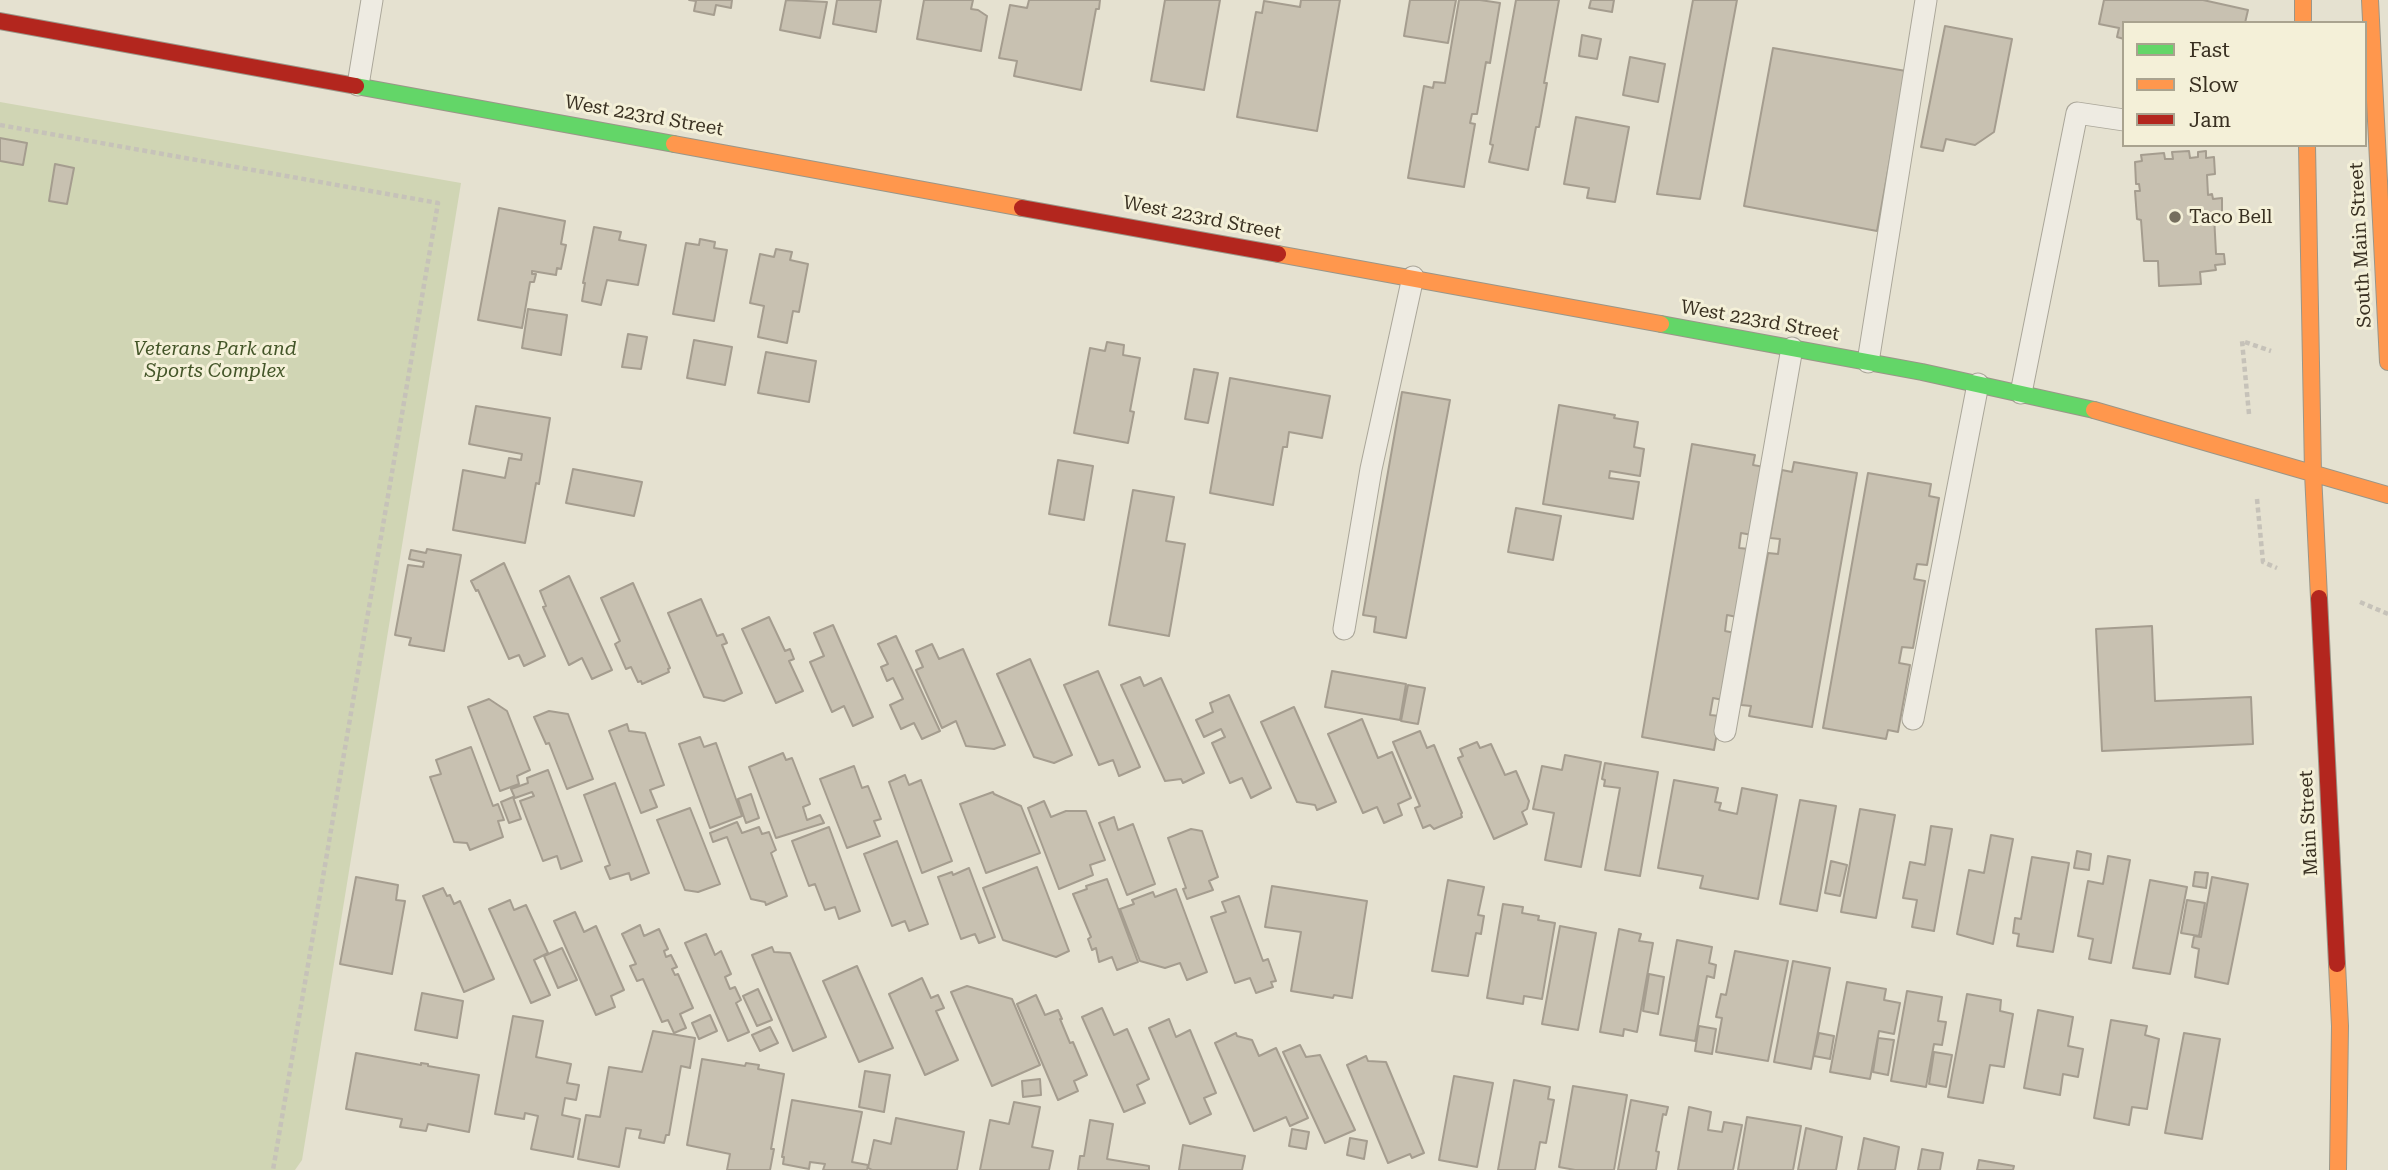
<!DOCTYPE html>
<html>
<head>
<meta charset="utf-8">
<style>
	body { margin:0 }
	#map { position:relative; width:2388px; height:1170px; overflow:hidden; background:#e5e1d0; font-family:"Roboto Serif",serif }
	canvas { display:block }
	.legend { position:absolute; left:2122px; top:21px; width:245px; height:126px; box-sizing:border-box; background:#f4f0d8; border:2px solid #a9a38f; margin:0; padding:9px 12px; list-style:none; font-size:21px; color:#393021 }
	.legend li { display:flex; align-items:center; gap:14px; height:35px }
	.legend b { width:35px; border:2px solid #a9a38f }
</style>
</head>
<body>
<div id="map">
<canvas width="2388" height="1170"></canvas>
<ul class="legend">
<li><b style="height:9px;background:#63d668"></b>Fast</li>
<li><b style="height:9px;background:#ff974d"></b>Slow</li>
<li><b style="height:9px;background:#b3261e"></b>Jam</li>
</ul>
</div>
<script>
const ctx = document.querySelector('canvas').getContext('2d');
ctx.lineJoin = 'round';
function fillPath(path, color) {
  ctx.fillStyle = color;
  ctx.fill(path, 'evenodd');
}
function stroke(path, color, width, dash) {
  ctx.strokeStyle = color;
  ctx.lineWidth = width;
  ctx.lineCap = dash ? 'butt' : 'round';
  ctx.setLineDash(dash || []);
  ctx.stroke(path);
}
function label(font, color, halo, rows, align = 'center') {
  ctx.font = font + ' "Roboto Serif",serif';
  ctx.lineWidth = 6;
  ctx.setLineDash([]);
  ctx.textBaseline = 'middle';
  ctx.strokeStyle = halo;
  ctx.fillStyle = color;
  for (const [text, x, y, turn = 0] of rows) {
    ctx.save();
    ctx.translate(x, y);
    ctx.rotate((+turn || 0) * Math.PI / 180);
    ctx.textAlign = isNaN(turn) ? turn : align;
    if (halo) ctx.strokeText(text, 0, 0);
    ctx.fillText(text, 0, 0);
    ctx.restore();
  }
}
fillPath(new Path2D(`
	M0 102 461 183 302 1160 295 1170H0Z`), '#d0d5b4');
const building = new Path2D(`
	M689 0H732L731 8 716 5 714 15 694 11 696 1Z
	M786 0 827 2 820 38 780 30Z
	M837 0H881L876 32 833 24Z
	M924 0H973L971 9 978 10 987 16 981 51 917 39Z
	M1029 0H1100L1099 9H1096L1081 90 1014 76 1017 61 999 58 1010 5 1027 8Z
	M1165 0H1220L1204 90 1151 81Z
	M1301 0H1340L1317 131 1237 117 1256 12 1262 13 1264 1 1300 7Z
	M1410 0H1456L1448 43 1404 36Z
	M1459 0H1480L1500 3 1490 63 1486 62 1477 114H1472L1470 123 1475 124 1464 187 1408 178 1424 86 1433 88 1434 82 1445 83Z
	M1516 0H1559L1544 83H1547L1539 127H1536L1528 170 1489 162 1493 145 1490 144Z
	M1591 0H1614L1612 12 1589 8Z
	M1693 0H1737L1700 199 1657 194Z
	M2104 0H2203L2248 10 2245 23H2124V39L2117 37 2119 28 2099 24Z
	M1945 26 2012 39 1994 132 1975 145 1946 139 1943 151 1921 147Z
	M1582 35 1601 39 1597 59 1579 56Z
	M1773 48 1906 71 1877 231 1744 206Z
	M1630 57 1665 64 1658 102 1623 95Z
	M1576 117 1629 127 1615 202 1587 198 1589 188 1564 184Z
	M0 138 27 143 23 165 0 161Z
	M2189 151 2190 158 2198 157V152L2206 151V158L2214 157 2215 174 2207 175 2208 195 2212 194 2213 199 2222 198V214L2214 215 2216 254H2224L2225 264 2215 265 2216 270 2200 272 2201 284 2159 286 2158 261H2144L2141 220 2137 219 2135 191H2140L2139 184H2136L2135 162 2142 161 2141 155 2164 153 2165 159H2173L2172 152Z
	M55 164 74 168 67 204 49 201Z
	M499 208 565 221 561 244 566 245 561 269 557 268 556 275 532 271V274H536L534 282H530L522 328 478 320Z
	M594 227 621 232 619 240 646 245 638 285 607 280 601 305 582 301 585 283H583Z
	M700 239 715 242 714 248 727 250 714 321 673 314 686 243 699 245Z
	M776 249 792 252 790 260 808 264 799 312 793 311 787 343 758 337 764 306 750 303 760 254 774 257Z
	M528 309 567 315 561 355 522 348Z
	M628 334 647 337 641 369 622 367Z
	M694 340 732 347 725 385 687 378Z
	M1107 342 1124 345 1123 355 1140 358 1130 411 1134 412 1128 443 1074 433 1090 348 1105 351Z
	M766 352 816 361 809 402 758 393Z
	M1194 369 1218 373 1208 423 1185 419Z
	M1230 378 1330 396 1322 438 1289 432 1287 447H1283L1273 505 1210 493Z
	M1402 392 1450 400 1406 638 1374 632 1376 617 1363 615Z
	M1559 405 1615 415 1614 418 1638 422 1634 447 1644 449 1640 476 1610 471 1609 478 1639 482 1633 519 1543 504Z
	M476 406 550 418 539 484 536 483 525 543 453 530 463 470 505 478 509 458 521 460 522 454 469 444Z
	M1692 444 1755 455 1753 465 1764 467 1752 535 1741 533 1739 548 1749 549 1737 617 1727 615 1725 631 1735 633 1723 700 1713 698 1710 715 1720 716 1714 750 1642 737Z
	M1058 460 1093 466 1084 520 1049 514Z
	M1794 462 1857 473 1812 727 1749 716 1751 706 1741 705 1768 553 1778 554 1780 539 1770 538 1782 470 1792 472Z
	M573 469 642 482 634 516 566 503Z
	M1868 473 1931 484 1929 496 1939 498 1927 565 1917 564 1914 579 1925 581 1913 648 1902 647 1899 663 1910 665 1898 732 1888 730 1886 739 1823 728Z
	M1133 490 1174 497 1166 541 1185 544 1169 636 1109 625Z
	M1516 508 1561 516 1553 560 1508 552Z
	M427 549 461 555 444 651 409 645 411 638 395 635 408 565 423 567 424 562 409 559 411 550 426 553Z
	M504 563 545 656 524 666 519 655 509 659 478 590 476 591 471 581Z
	M569 576 612 670 592 679 582 658 569 665 543 607 546 606 540 591Z
	M633 583 670 668 668 669 669 672 642 684 641 681 638 682 631 667 626 669 615 644 620 641 601 598Z
	M701 599 717 636 723 634 727 643 722 645 742 693 724 701 704 697 668 613Z
	M769 617 785 651 790 649 794 659 789 661 803 691 776 703 742 629Z
	M833 625 873 717 853 726 844 706 832 712 810 662 824 656 814 633Z
	M2152 626 2155 701 2251 697 2253 744 2102 751 2096 629Z
	M896 636 940 731 922 739 914 723 901 729 890 705 903 699 893 678 887 681 881 667 888 664 878 644Z
	M932 644 939 659 963 649 1005 745 994 749 966 746 956 721 942 728 916 670 923 667 916 651Z
	M1030 659 1072 755 1054 763 1034 757 997 674Z
	M1098 671 1140 767 1119 776 1113 760 1099 765 1064 685Z
	M1332 671 1406 684 1400 720 1325 707Z
	M1140 677 1144 686 1161 678 1204 773 1183 783 1181 779 1165 781 1121 685Z
	M1408 685 1425 688 1418 724 1401 721Z
	M1229 695 1271 788 1251 798 1242 778 1230 783 1212 743 1225 737 1221 729 1204 737 1196 720 1213 712 1210 703Z
	M489 699 507 711 530 770 517 776 519 784 500 791 468 707Z
	M1294 707 1336 802 1317 810 1315 805 1297 802 1261 722Z
	M549 711 568 714 593 779 567 789 549 743 546 744 534 717Z
	M1362 719 1378 758 1392 752 1411 798 1398 804 1402 815 1384 823 1377 807 1363 813 1328 734Z
	M627 724 629 731 645 733 664 785 650 790 657 807 641 813 609 731Z
	M1420 731 1427 748 1434 745 1462 813 1461 814 1462 817 1434 829 1430 825 1423 828 1415 808 1420 806 1393 742Z
	M700 737 704 747 716 743 742 816 710 828 679 744Z
	M1477 742 1480 748 1491 744 1505 775 1516 771 1529 801 1527 809 1522 812 1527 824 1494 839 1458 758 1463 756 1460 749Z
	M471 747 493 806 498 804 504 820 498 821 503 837 470 850 467 843 454 842 430 777 441 774 436 760Z
	M783 753 786 760 792 758 810 804 803 807 807 820 820 815 824 823 776 838 749 767Z
	M1565 755 1601 762 1581 867 1545 860 1554 813 1533 809 1542 766 1562 770Z
	M1605 763 1658 772 1640 876 1605 870 1620 788 1604 786 1605 780 1602 779Z
	M854 766 862 788 868 786 881 819 874 821 880 836 847 848 820 779Z
	M548 770 582 861 561 869 557 856 543 861 520 801 534 796 532 792 515 798 511 789 528 783 527 778Z
	M905 775 909 785 921 780 952 861 922 873 889 782Z
	M1674 780 1718 788 1715 802 1721 803 1719 810 1737 814 1742 788 1777 795 1758 899 1700 888 1703 876 1658 868Z
	M615 783 649 873 631 880 629 873 610 879 605 867 610 865 584 795Z
	M993 792 994 794 1021 806 1040 853 986 873 960 804Z
	M751 794 759 818 746 823 738 799Z
	M513 797 521 819 509 823 501 802Z
	M1800 800 1836 806 1817 911 1780 904Z
	M1044 801 1051 817 1066 811H1086L1105 860 1090 865 1093 875 1059 889 1028 808Z
	M690 808 720 884 698 892 685 890 657 820Z
	M1860 809 1895 815 1876 918 1841 912Z
	M1114 817 1118 830 1133 824 1155 884 1127 895 1099 823Z
	M737 822 742 833 759 827 762 834 769 832 776 850 771 853 787 896 766 905 765 902 751 899 727 837 713 842 710 833Z
	M1931 826 1952 829 1934 931 1912 927 1917 900 1903 898 1910 862 1925 865Z
	M829 827 860 911 839 919 835 907 825 910 815 884 809 886 792 841Z
	M1191 829 1202 831 1218 877 1209 881 1213 890 1187 899 1183 889 1186 888 1168 838Z
	M1991 835 2013 839 1993 944 1957 934 1969 870 1984 873Z
	M897 841 928 924 909 931 905 921 892 926 864 854Z
	M2077 851 2091 854 2089 870 2074 868Z
	M2108 856 2130 860 2111 963 2089 959 2093 939 2078 936 2088 881 2103 884Z
	M2032 857 2069 863 2053 952 2017 946 2019 934 2013 933 2015 918 2021 919Z
	M1831 861 1847 865 1840 896 1825 893Z
	M1037 867 1069 951 1056 957 1003 940 983 888Z
	M969 868 995 937 979 943 975 934 961 939 938 877 952 872 953 875Z
	M2195 872 2208 873 2206 888 2193 886Z
	M356 877 398 885 396 900 405 901 392 974 340 964Z
	M2212 877 2248 884 2228 984 2195 977 2199 949 2192 947 2194 936 2201 937Z
	M1107 879 1138 962 1117 970 1112 957 1099 962 1096 948 1092 950 1088 939 1091 937 1073 894 1087 889 1086 886Z
	M1448 880 1484 887 1478 915 1484 916 1481 934 1476 933 1468 976 1432 971Z
	M2150 880 2187 887 2170 974 2133 968Z
	M1272 886 1367 901 1352 998 1334 995 1333 998 1291 991 1301 932 1265 927Z
	M443 888 447 896 450 895 454 904 460 901 494 979 464 992 423 896Z
	M1176 889 1207 972 1187 980 1180 963 1165 968 1140 961 1120 909 1134 904 1132 900 1153 892 1155 897Z
	M1239 896 1263 961 1268 959 1276 981 1271 982 1273 987 1256 993 1250 978 1235 983 1211 917 1226 912 1222 902Z
	M510 900 514 910 526 905 548 953 534 960 550 995 531 1003 489 909Z
	M2187 900 2205 903 2199 936 2181 933Z
	M1503 904 1523 907 1522 913 1539 916 1538 920 1555 923 1542 999 1524 996 1523 1004 1487 998Z
	M575 912 584 932 596 926 624 990 611 996 615 1007 596 1015 554 921Z
	M640 925 644 936 659 929 668 949 664 951 666 957 671 955 677 967 672 969 675 975 678 974 693 1008 680 1014 686 1028 674 1033 668 1020 662 1022 643 979 637 981 630 966 636 964 622 934Z
	M1560 926 1596 933 1578 1030 1542 1024Z
	M1619 929 1641 934 1639 941 1653 943 1637 1032 1624 1029 1623 1036 1600 1032Z
	M706 934 715 955 721 951 731 974 725 977 730 989 735 987 741 1000 736 1003 749 1032 728 1041 685 943Z
	M1677 940 1712 947 1709 963 1716 965 1714 978 1707 976 1695 1041 1660 1035Z
	M772 947 774 952 790 953 826 1037 793 1051 752 955Z
	M562 948 577 980 558 988 544 956Z
	M1735 951 1788 961 1768 1061 1716 1052 1722 1018 1716 1017 1721 994 1726 995Z
	M1793 961 1830 968 1811 1069 1774 1062Z
	M857 966 893 1048 859 1062 823 981Z
	M1649 974 1664 977 1658 1014 1643 1011Z
	M922 978 931 998 938 995 944 1008 936 1011 958 1060 925 1075 889 994Z
	M1847 982 1886 989 1884 1000 1900 1003 1894 1034 1879 1031 1870 1079 1830 1072Z
	M967 986 1012 999 1040 1065 992 1086 951 992Z
	M758 989 772 1020 757 1026 743 996Z
	M1907 991 1942 997 1938 1021 1946 1022 1942 1045 1934 1044 1926 1087 1891 1081Z
	M422 993 463 1001 457 1038 415 1030Z
	M1967 994 2001 1000 2000 1011 2013 1014 2004 1067 1990 1065 1983 1103 1948 1097Z
	M1036 995 1045 1015 1058 1010 1062 1019H1060L1070 1043 1073 1042 1087 1075 1074 1081 1078 1091 1058 1100 1017 1004Z
	M1102 1008 1114 1035 1127 1029 1149 1079 1137 1085 1145 1103 1124 1112 1082 1017Z
	M2038 1010 2073 1017 2068 1046 2083 1049 2078 1077 2063 1074 2060 1095 2024 1088Z
	M710 1015 717 1031 699 1039 692 1023Z
	M513 1016 543 1021 536 1057 571 1064 567 1083 579 1085 576 1100 565 1098 562 1115 580 1119 573 1157 531 1149 538 1116 525 1113 524 1119 495 1114Z
	M1169 1019 1176 1037 1190 1030 1216 1093 1204 1098 1211 1114 1190 1124 1149 1028Z
	M2111 1020 2147 1026 2145 1035 2159 1039 2147 1109 2132 1107 2129 1125 2094 1118Z
	M1699 1026 1716 1029 1712 1054 1695 1051Z
	M770 1027 778 1043 760 1051 752 1035Z
	M653 1031 695 1038 690 1068 681 1066 669 1135H666L664 1143 639 1138 641 1130 626 1128 619 1167 578 1159 586 1115 600 1117 609 1067 642 1072Z
	M1236 1033 1237 1036 1252 1040 1259 1056 1276 1048 1308 1118 1290 1126 1286 1117 1254 1131 1215 1043Z
	M1819 1033 1834 1036 1830 1059 1814 1056Z
	M2184 1033 2220 1039 2202 1139 2165 1133Z
	M1878 1038 1894 1040 1888 1075 1873 1072Z
	M1300 1045 1306 1057 1320 1055 1355 1130 1325 1143 1283 1052Z
	M1934 1052 1952 1055 1946 1087 1929 1084Z
	M356 1053 421 1065V1063L428 1064V1066L479 1075 469 1132 428 1124 426 1131 400 1127 402 1119 346 1109Z
	M1366 1056 1368 1061 1386 1062 1424 1153 1412 1158 1410 1154 1388 1163 1347 1065Z
	M702 1059 745 1066 746 1063 759 1065 758 1069 784 1074 771 1149H774L770 1170H727L730 1154 687 1145Z
	M865 1071 890 1075 884 1112 859 1107Z
	M1454 1076 1493 1083 1477 1167 1439 1160Z
	M1040 1079 1041 1095 1023 1097 1022 1081Z
	M1514 1080 1550 1087 1548 1099 1554 1100 1546 1143 1540 1142 1535 1170H1498Z
	M1573 1086 1627 1095 1614 1170H1575L1559 1167Z
	M792 1100 862 1112 852 1162 868 1165 867 1170H823L825 1164 810 1162 809 1169 783 1164 784 1157H782Z
	M1631 1100 1668 1107 1666 1115 1663 1114 1656 1151 1659 1152 1656 1170H1618Z
	M1014 1102 1040 1107 1032 1147 1053 1151 1049 1170H980L990 1120 1009 1124Z
	M1689 1107 1711 1112 1708 1130 1722 1132 1724 1122 1742 1125 1733 1170H1678Z
	M1747 1117 1801 1126 1793 1170H1738Z
	M896 1118 964 1132 957 1170H872L868 1168 874 1140 891 1144Z
	M1090 1120 1113 1124 1107 1159 1149 1166V1170H1078L1080 1156H1084Z
	M1806 1128 1842 1137 1836 1170H1798Z
	M1292 1129 1309 1132 1306 1149 1289 1146Z
	M1350 1138 1367 1141 1364 1159 1347 1155Z
	M1864 1138 1899 1147 1895 1170H1858Z
	M1183 1145 1245 1156 1242 1170H1179Z
	M1922 1149 1943 1153 1940 1170H1918Z
	M1979 1160 2014 1166 2013 1170H1977Z`);
fillPath(building, '#c8c1b1');
stroke(building, '#a59d8f', 2);
const lane = new Path2D(`
	M358 85 372 0
	M1868 362 1926 0
	M2021 393 2077 113 2124 120
	M1344 629 1371 469 1413 277
	M1913 719 1978 384
	M1725 731 1792 348`);
const fast = new Path2D(`
	M356 86 674 144
	M1661 324 1922 372 2094 410`);
const slow = new Path2D(`
	M2303 0V23
	M2370 0 2388 362
	M674 144 1022 208
	M2307 145 2313 473 2319 598
	M1278 254 1661 324
	M2094 410 2388 495
	M2337 964 2340 1026 2338 1170`);
const jam = new Path2D(`
	M0 21 356 86
	M1022 208 1278 254
	M2319 598 2337 964`);
stroke(lane, '#aaa699', 23);
stroke(fast, '#9a9688', 18);
stroke(slow, '#9a9688', 18);
stroke(jam, '#9a9688', 18);
stroke(new Path2D(`
	M0 125 438 203 273 1170
	M2249 414 2242 341 2271 351
	M2257 499 2263 562 2277 568
	M2360 602 2388 614`), '#c6c2b9', 4.5, [5, 3.5]);
stroke(lane, '#eeebe2', 21);
stroke(fast, '#63d668', 16);
stroke(slow, '#ff974d', 16);
stroke(jam, '#b3261e', 16);
for (const [x, y, r, color] of [
	[2175,217,7,"#756e5e"]
]) {
  const dot = new Path2D();
  dot.arc(x, y, r, 0, 2 * Math.PI);
  ctx.fillStyle = color;
  ctx.fill(dot);
  stroke(dot, '#f4f0d8', 2.5);
}
label('19px', '#393021', '#f4f0d8', [
	["West 223rd Street",644,116,10],
	["West 223rd Street",1202,218,11],
	["South Main Street",2361,245,-93],
	["West 223rd Street",1760,321,10],
	["Main Street",2309,823,-93]
]);
label('19px', '#393021', '#f4f0d8', [
	["Taco Bell",2189,217]
], 'left');
label('italic 19px', '#435528', '#f4f0d8', [
	["Veterans Park and",215,349],
	["Sports Complex",215,371]
]);
</script>
</body>
</html>
